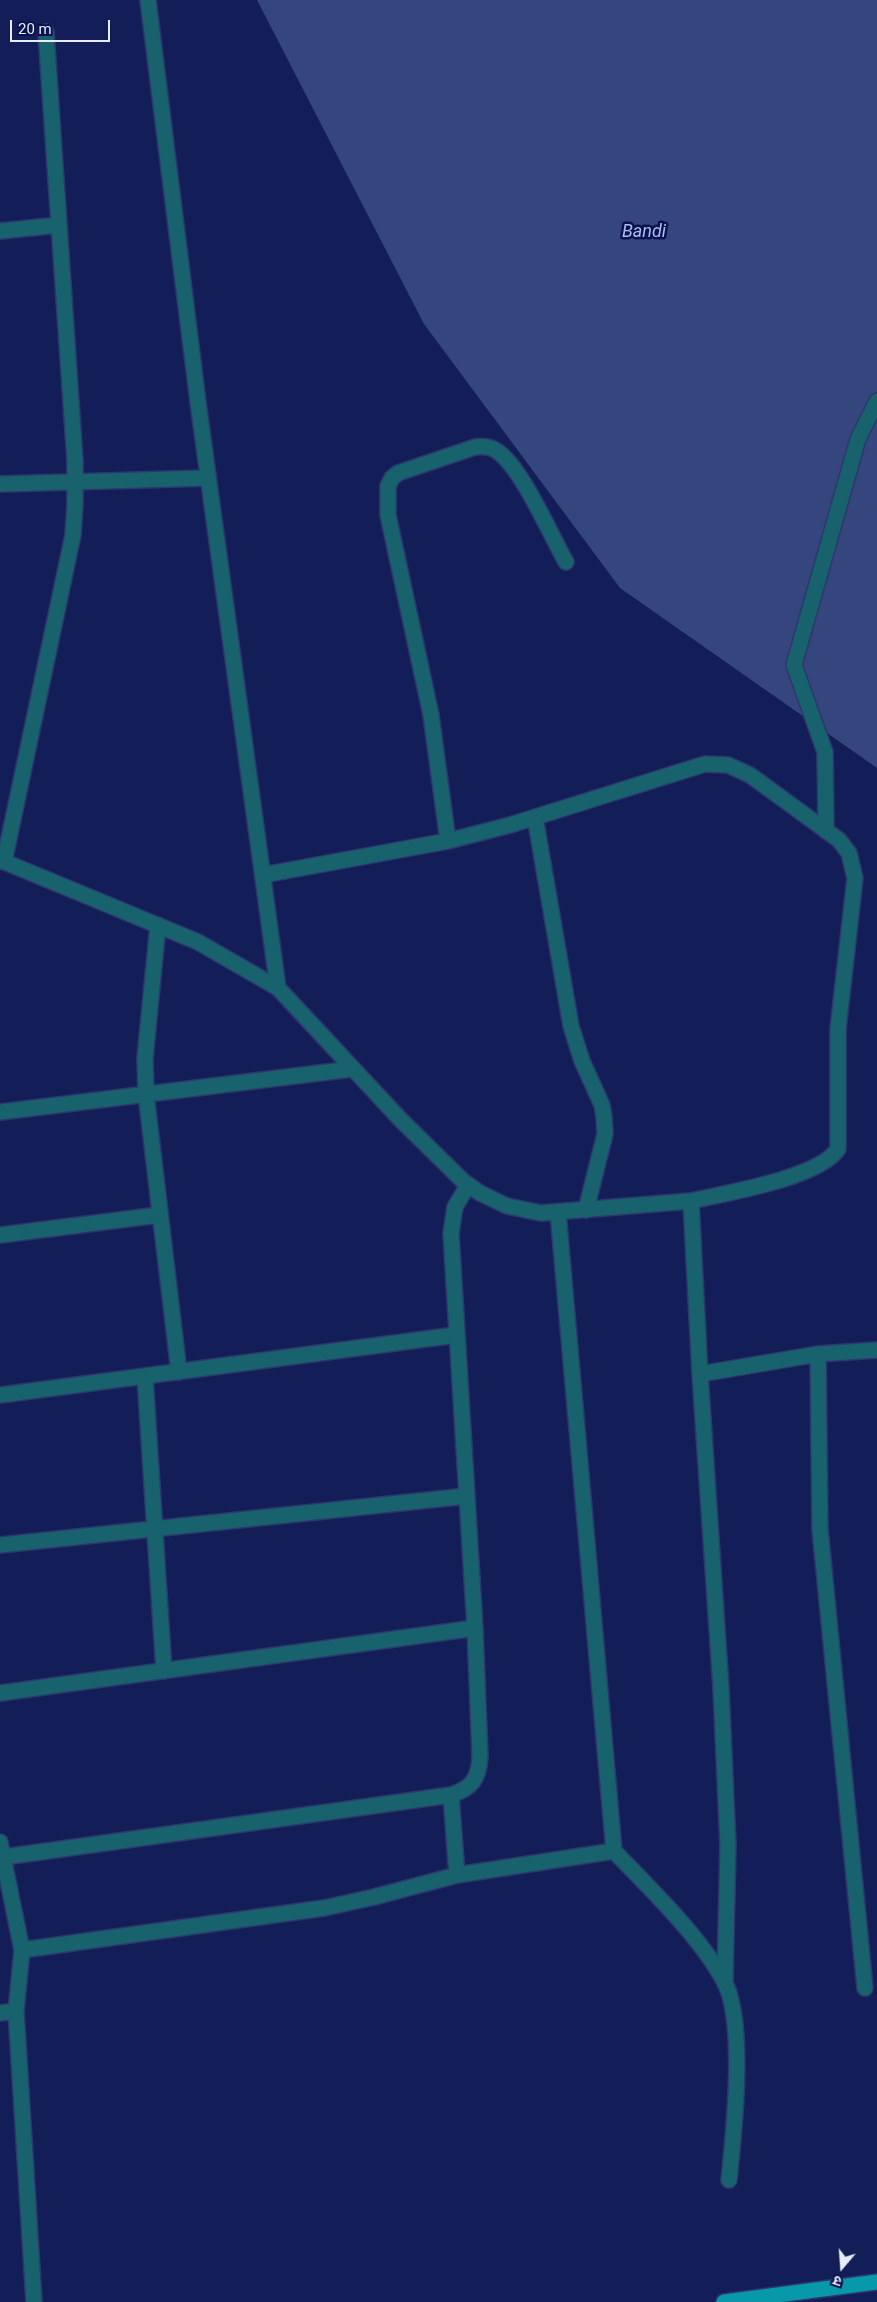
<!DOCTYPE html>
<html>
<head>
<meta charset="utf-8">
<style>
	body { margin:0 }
	#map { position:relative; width:877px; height:2302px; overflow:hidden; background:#131e59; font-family:Roboto,"Noto Sans Devanagari",sans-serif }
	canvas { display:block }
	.north { position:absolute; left:817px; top:2242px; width:50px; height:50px; -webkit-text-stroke:4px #0b124e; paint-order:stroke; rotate:198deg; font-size:14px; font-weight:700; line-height:20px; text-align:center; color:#e6ecfb }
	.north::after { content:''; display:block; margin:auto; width:18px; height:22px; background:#e6ecfb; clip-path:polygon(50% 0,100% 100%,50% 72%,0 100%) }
	.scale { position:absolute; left:10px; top:20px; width:100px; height:22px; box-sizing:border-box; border:2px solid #e6ecfb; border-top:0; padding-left:6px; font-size:15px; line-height:18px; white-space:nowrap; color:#e6ecfb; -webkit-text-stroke:4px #0b124e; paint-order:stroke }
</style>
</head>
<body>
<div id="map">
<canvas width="877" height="2302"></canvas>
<div class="north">उ</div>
<div class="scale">20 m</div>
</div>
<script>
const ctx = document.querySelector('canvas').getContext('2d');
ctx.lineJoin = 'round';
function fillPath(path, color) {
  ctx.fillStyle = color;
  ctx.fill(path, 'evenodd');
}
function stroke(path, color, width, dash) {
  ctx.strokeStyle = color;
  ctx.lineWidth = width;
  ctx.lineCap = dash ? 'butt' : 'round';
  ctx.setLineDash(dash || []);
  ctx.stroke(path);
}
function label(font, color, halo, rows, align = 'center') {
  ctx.font = font + ' Roboto,sans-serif';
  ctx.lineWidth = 5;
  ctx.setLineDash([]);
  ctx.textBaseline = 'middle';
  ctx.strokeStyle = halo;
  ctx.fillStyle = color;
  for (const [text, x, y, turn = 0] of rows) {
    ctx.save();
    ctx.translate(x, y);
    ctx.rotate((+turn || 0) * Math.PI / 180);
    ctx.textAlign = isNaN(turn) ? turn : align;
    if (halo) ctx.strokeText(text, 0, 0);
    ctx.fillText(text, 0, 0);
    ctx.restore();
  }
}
fillPath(new Path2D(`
	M257 0H877V768L620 588 424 324Z`), '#35457d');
const service = new Path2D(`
	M826 831 825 752 794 665 858 439 877 401`);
const minor = new Path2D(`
	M148 0 198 402 278 988
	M0 231 59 225
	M0 484 208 478
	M535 817 571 1026 582 1061 602 1105 604 1117 605 1134 586 1210
	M448 841 431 715 388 515V486L392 478 398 473 475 447C483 446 490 446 497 451 522 468 550 534 566 562
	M0 860 198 942 278 988 400 1119 464 1182 480 1193 507 1206 541 1213 691 1201 700 1374 818 1354 877 1350
	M4 862 73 535 75 504V461L46 32
	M263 875 448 841 510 825 705 764 728 765 750 775 839 840 849 853 855 878 838 1029V1149C819 1178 726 1193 691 1201
	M158 925 145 1058 146 1094 179 1372
	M0 1112 352 1069
	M558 1212 614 1851
	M0 1235 159 1215
	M818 1354 820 1529 865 1988
	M700 1374 721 1688 728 1845 725 1981
	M145 1377 164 1671
	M0 1395 456 1335
	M0 1545 467 1496
	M0 1693 475 1628
	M451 1795 457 1875
	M0 1842 22 1950 16 2011 34 2302
	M4 1857 451 1795C472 1788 479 1779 480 1756L475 1628 451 1233 455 1207 468 1185
	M22 1950 324 1908 374 1897 457 1875 614 1851C650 1889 699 1935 724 1981 746 2021 734 2132 729 2180
	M0 2013 16 2011`);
const primary = new Path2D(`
	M724 2302 877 2282`);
stroke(service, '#2c376c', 18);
stroke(minor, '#2c376c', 18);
stroke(primary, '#2c376c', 18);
stroke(service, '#18626d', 15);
stroke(minor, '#18626d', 15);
stroke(primary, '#0798aa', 15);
label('italic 18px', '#abbdf1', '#0b124e', [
	["Bandi",644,232]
]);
</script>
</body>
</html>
